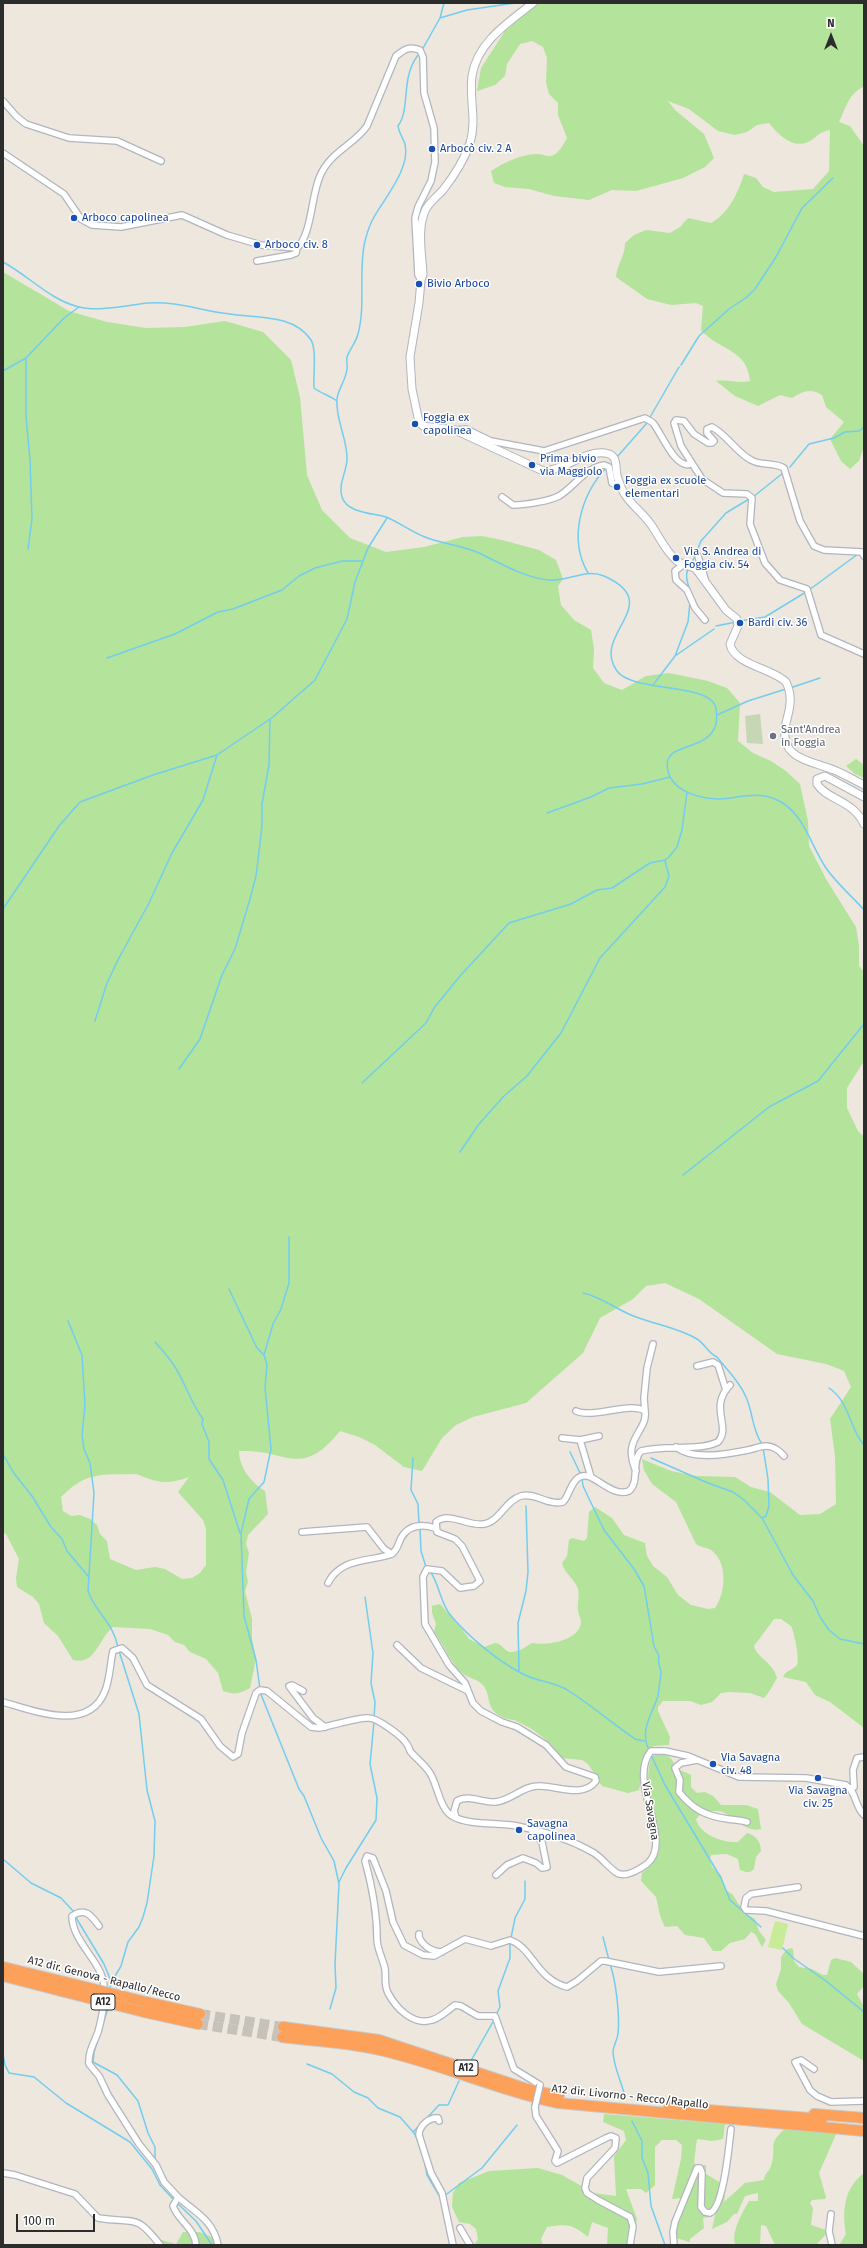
<!DOCTYPE html>
<html>
<head>
<meta charset="utf-8">
<style>
	body { margin:0 }
	#map { position:relative; width:867px; height:2248px; overflow:hidden; background:#ede7de; font-family:"Fira Sans",sans-serif }
	canvas { display:block }
	.frame { position:absolute; inset:0; border:4px solid #2c2c2c; pointer-events:none }
	.north { position:absolute; left:811px; top:16px; width:40px; height:40px; -webkit-text-stroke:3px #fff; paint-order:stroke; rotate:0deg; font-size:11px; font-weight:700; line-height:16px; text-align:center; color:#2c2c2c }
	.north::after { content:''; display:block; margin:auto; width:14px; height:18px; background:#2c2c2c; clip-path:polygon(50% 0,100% 100%,50% 72%,0 100%) }
	.scale { position:absolute; left:16px; top:2214px; width:79px; height:18px; box-sizing:border-box; border:2px solid #2c2c2c; border-top:0; padding-left:5px; font-size:12px; line-height:14px; white-space:nowrap; color:#2c2c2c; -webkit-text-stroke:3px #fff; paint-order:stroke }
</style>
</head>
<body>
<div id="map">
<canvas width="867" height="2248"></canvas>
<div class="frame"></div>
<div class="north">N</div>
<div class="scale">100 m</div>
</div>
<script>
const ctx = document.querySelector('canvas').getContext('2d');
ctx.lineJoin = 'round';
function fillPath(path, color) {
  ctx.fillStyle = color;
  ctx.fill(path, 'evenodd');
}
function stroke(path, color, width, dash) {
  ctx.strokeStyle = color;
  ctx.lineWidth = width;
  ctx.lineCap = dash ? 'butt' : 'round';
  ctx.setLineDash(dash || []);
  ctx.stroke(path);
}
function label(font, color, halo, rows, align = 'center') {
  ctx.font = font + ' "Fira Sans",sans-serif';
  ctx.lineWidth = 3;
  ctx.setLineDash([]);
  ctx.textBaseline = 'middle';
  ctx.strokeStyle = halo;
  ctx.fillStyle = color;
  for (const [text, x, y, turn = 0] of rows) {
    ctx.save();
    ctx.translate(x, y);
    ctx.rotate((+turn || 0) * Math.PI / 180);
    ctx.textAlign = isNaN(turn) ? turn : align;
    if (halo) ctx.strokeText(text, 0, 0);
    ctx.fillText(text, 0, 0);
    ctx.restore();
  }
}
fillPath(new Path2D(`
	M537 3H864V86C847 96 847 106 839 122L850 126 864 146V447L859 461 850 469 841 461 830 439 844 422 826 407 822 395C811 388 803 391 792 398L780 395 758 406 735 396 716 381C729 379 738 384 750 381 748 349 718 350 701 330L703 306 696 303 671 305 647 299 616 277C617 264 625 257 625 243L634 235 646 230 670 233 680 227 688 218 711 223C729 213 738 193 744 174L756 178 763 187 774 192 813 189 829 171 830 130C816 133 817 138 808 142 792 149 779 135 769 123L757 125 747 132 735 135 718 131 689 109 668 101 675 110 704 134 714 158 705 167 683 178 636 191 612 190 589 200 554 196 529 189 505 187 494 183 491 171C505 162 521 154 538 154 542 154 547 157 551 156 559 154 563 145 567 138L558 115V103L549 94 546 82 547 58 543 47 532 41 520 44 507 64 505 76 495 85 477 91 481 68 505 31Z
	M3 272 69 311 107 322 146 328 185 327 225 321 263 332 291 360 300 397 307 475 322 510 350 538 386 552 424 547 463 537 482 536 502 540 539 550 556 560 563 579 558 586 561 605 574 620 591 630 594 649 593 668 604 683 622 690 646 676 669 673 708 681 727 688 740 703 738 741 753 753 771 761 786 771 800 784 808 821 809 846 826 879 856 927 859 946V966L864 972V1061L847 1088V1108L858 1131 864 1137V1728L830 1702 815 1695 806 1682 783 1677C786 1670 793 1670 797 1665 800 1660 794 1631 791 1626L781 1619H774L754 1646C756 1657 774 1663 777 1678 774 1683 769 1693 764 1698L750 1693 728 1692 721 1693 712 1702 701 1705 690 1701H663L658 1707V1711L670 1737 669 1745 654 1746 648 1751 639 1790 628 1793 602 1786 588 1764 582 1760 562 1758C550 1741 534 1728 514 1720 510 1719 504 1719 500 1716 485 1707 492 1697 483 1685 478 1679 468 1678 462 1673 450 1662 445 1647 436 1635L434 1632 436 1624 432 1613V1606L440 1604 462 1629 469 1639 484 1647 495 1643C501 1644 502 1647 506 1650 512 1656 526 1647 532 1643 546 1646 580 1641 581 1622 581 1618 578 1614 578 1610 577 1602 580 1597 578 1589 575 1579 564 1573 562 1563L567 1556 569 1540 572 1538 584 1541 587 1538 589 1512 595 1507 612 1518 624 1535 645 1543 647 1556 653 1566 667 1577 678 1595 691 1605 708 1609 715 1608C726 1593 728 1562 711 1550 706 1547 701 1548 696 1544L676 1502 652 1484 644 1470 642 1459 671 1471 697 1476 735 1477 751 1487 770 1492 800 1515 820 1514 836 1504 835 1456 830 1419 851 1387 844 1371 826 1364 777 1354 699 1299 665 1283 646 1286 633 1299 600 1318 583 1353 526 1403 473 1417 456 1425 442 1438 422 1471 404 1467 375 1445 359 1437 340 1431C300 1480 289 1449 239 1451 239 1468 252 1483 265 1491L268 1514 248 1535 246 1544 249 1553 246 1572 248 1582 245 1591 252 1619V1638L256 1659 250 1688C240 1694 234 1695 223 1691L218 1673 206 1659 190 1652 184 1645 175 1642 168 1635 150 1629 113 1627C97 1641 96 1665 73 1660L58 1636 44 1623 39 1604 33 1597 17 1587 16 1578 19 1559 6 1534 3 1533ZM136 1474C159 1483 166 1485 189 1477L178 1492 203 1520 206 1529V1565L200 1573 192 1578 182 1579 165 1569 155 1567 136 1570 110 1559 107 1541 100 1534 97 1525 90 1519 80 1515 71 1516 63 1511 61 1497C87 1471 101 1475 136 1474Z
	M856 759 864 765V778L855 774 846 766Z
	M655 1754C667 1754 672 1756 676 1768L691 1775V1787L697 1793 705 1792 713 1796 721 1805H746L758 1809 761 1829C747 1833 735 1818 723 1812 718 1810 710 1812 704 1811L696 1819C700 1835 723 1843 738 1842L747 1833C756 1835 761 1842 761 1851L756 1857 754 1869C749 1874 746 1872 740 1870L738 1859 727 1854 711 1855 710 1859 712 1867 721 1875 726 1890 733 1895 744 1913 755 1919 759 1931 766 1940 762 1947 755 1934 751 1932 745 1939 730 1943 721 1951H713L704 1938 685 1935 677 1926 665 1927C659 1916 659 1909 656 1897L641 1881 642 1873C669 1854 659 1836 652 1810 649 1798 644 1761 655 1754Z
	M790 1948 793 1949 794 1961 799 1967 812 1969 823 1975H827L831 1960 835 1958 851 1962 863 1973 864 1986 857 1994 863 2005 864 2013V2061L802 2024 789 2003 778 1991 776 1984 781 1969V1957L786 1950Z
	M604 2114 725 2124 723 2139 712 2141 697 2139 694 2162 696 2166 706 2165V2174L726 2186 724 2202 745 2183 764 2180C764 2174 769 2172 771 2166 778 2147 765 2145 787 2127L837 2132 819 2173 826 2197 825 2199 812 2200 810 2203 813 2208 811 2225 829 2231 816 2245H775L766 2226 761 2225 760 2245 735 2244C731 2231 743 2212 749 2201H758V2193L745 2196 737 2214H734L727 2222 712 2229 716 2211 710 2217 703 2218 704 2228 690 2239V2242L676 2238 670 2226 682 2198 672 2199 681 2159 682 2145 676 2140H662L655 2147V2185L646 2193 641 2189H626L637 2219 632 2245H607L608 2228 592 2222 588 2237C571 2224 569 2224 547 2227L541 2239 543 2245H474L478 2239 476 2229 470 2224 459 2222 452 2207 453 2193 459 2183 489 2171 538 2168 562 2175 594 2193 616 2196 614 2156 626 2140 624 2131 603 2122Z
	M864 2173V2245H839L846 2234C842 2211 844 2188 864 2173Z
	M183 2232H199L219 2240 220 2245H156L158 2239 176 2244Z`), '#b4e39b');
fillPath(new Path2D(`
	M760 714 763 744 747 743 745 716Z`), '#c6d7b6');
fillPath(new Path2D(`
	M775 1921 788 1924 782 1950 768 1947Z`), '#c7eb97');
stroke(new Path2D(`
	M440 18 467 10 515 3
	M422 50 440 18 444 3
	M418 55C400 79 411 108 398 126 399 133 403 138 405 144 411 168 384 199 374 217 370 224 367 233 365 241 358 269 366 305 358 334 356 342 350 349 347 357 346 363 348 363 347 369 346 380 338 389 337 399 335 419 348 440 347 460 346 473 338 485 342 497 347 513 372 513 386 517 399 522 411 532 425 537 442 544 461 545 479 553 500 563 525 578 549 580 568 582 585 568 604 576 667 604 590 634 617 671 632 692 705 683 715 705 717 710 717 719 716 724 708 754 660 740 668 771 673 792 701 799 720 799 738 798 757 791 775 799 804 811 810 845 826 868 837 884 852 896 864 910
	M3 262C29 276 50 300 79 307 98 312 128 305 148 303 177 301 202 311 230 314 256 318 294 314 311 340 317 350 313 375 314 388 322 394 329 395 337 401
	M26 358V417L30 460 32 519 28 549
	M681 365 699 336 729 309 747 297 755 289 776 257 802 208 833 178
	M3 371 26 358 64 318 79 307
	M649 419 679 367
	M617 457 647 423
	M790 467 809 444 834 438 845 432 859 431 864 427
	M753 497 783 473
	M692 563 701 541 726 513 749 499
	M689 568C684 574 688 584 690 591
	M588 573C568 539 581 495 606 468
	M809 590 858 554
	M740 621 765 617 806 592
	M716 626 736 622
	M675 656 688 622 690 602
	M107 658 175 634 218 612 233 609 282 590 299 576 315 568 342 561H363
	M653 685 675 656 714 629
	M790 688 820 678
	M717 715 748 701 786 689
	M547 813 591 797 609 788 642 784 670 777
	M3 909 59 826 80 802 153 775 217 755 273 717 315 680 347 619 355 582 368 548 387 518
	M3 927V943
	M3 963V1011
	M95 1021 107 983 119 958 149 903 172 853 203 800 217 755
	M179 1069 200 1039 222 975 235 949 250 899 256 876 262 826V804L269 765 270 719
	M362 1083 426 1023 434 1008 460 976 509 923 571 904 597 890 612 888 650 863 665 860 669 857 677 847 682 830 687 792
	M460 1152 479 1124 504 1096 527 1076 561 1033 600 958 665 887 669 876 665 861
	M683 1175 769 1107 818 1081 864 1024
	M229 1289 257 1348 264 1355
	M583 1293C603 1297 619 1312 639 1318 658 1325 679 1328 697 1339 705 1344 709 1354 717 1357 727 1370 740 1382 746 1397 753 1412 752 1430 762 1444
	M68 1321 82 1355 85 1406 82 1435 84 1449 90 1463 94 1493 88 1591C96 1614 112 1620 118 1647
	M155 1342C161 1349 168 1356 173 1364 185 1381 190 1402 203 1419L202 1424 209 1442V1459L223 1480 240 1533
	M829 1388C850 1402 849 1428 864 1445
	M570 1452 581 1475
	M3 1454 13 1472 32 1496 51 1527 62 1539 67 1551 88 1576
	M413 1458 411 1490 418 1504 419 1524
	M651 1458 708 1483 733 1492 744 1500 762 1518 793 1575 813 1601 820 1617 829 1630 840 1639 864 1644
	M582 1478 583 1486 604 1530 634 1569 644 1586 654 1646 659 1656C657 1662 660 1666 661 1672 661 1675 658 1694 658 1696 652 1714 639 1731 649 1750
	M762 1518 766 1516 769 1506 768 1479 763 1447
	M420 1528 421 1551 426 1567
	M430 1571C440 1585 440 1604 452 1617 470 1638 499 1662 523 1674 537 1682 554 1681 569 1691 591 1705 613 1724 635 1739L644 1741
	M365 1597 373 1653 371 1683 375 1702 374 1718
	M519 1671 518 1623 526 1591 528 1572 526 1506
	M260 1689 256 1660 244 1616 241 1533 249 1499 264 1482 271 1449 265 1387 267 1365 264 1355 273 1324 281 1309 289 1283V1237
	M260 1692 299 1789 304 1796 321 1838 334 1861 339 1884 335 1964 336 1988 330 2009
	M651 1755 665 1785 721 1878 730 1900 761 1927
	M3 1859 31 1883 61 1898 74 1912
	M339 1882 346 1868 376 1820 377 1798 370 1764 374 1722
	M75 1916 104 1964 111 1981 110 1990
	M603 1937 609 1960
	M511 1938 515 1918 525 1899V1881
	M783 1948 793 1958 826 1981 864 2012
	M610 1964C616 1981 620 2016 618 2034 617 2040 614 2045 613 2051 613 2065 621 2081 624 2093
	M111 1983 121 1966 128 1942 139 1927 143 1917 147 1903 154 1856 155 1821 147 1790 139 1714 119 1651
	M108 2008 94 2052 93 2062 117 2075 138 2101 148 2133 155 2147V2162
	M496 2015 500 2007 498 1991 510 1958V1942
	M3 2054 5 2065 9 2073 34 2077 66 2103 130 2142 152 2169 160 2185 174 2200
	M472 2059 494 2020
	M307 2064 332 2074 354 2092 368 2098 378 2108 400 2117 414 2133 418 2141
	M426 2119 439 2105H448L459 2081
	M632 2121 642 2141V2158L648 2173 651 2206 665 2245
	M413 2132 421 2124
	M424 2158 427 2175 440 2197
	M444 2196 482 2168 517 2125
	M176 2202 196 2221 212 2245
	M445 2220 450 2245`), '#72cdee', 1.5);
stroke(new Path2D(`
	M200 2014 283 2027
	M198 2024 282 2037`), '#c6c2ba', 10, [10, 5]);
const minor = new Path2D(`
	M3 101 16 116 26 124 69 138 117 141 161 161
	M3 153 64 194 81 219 92 225 121 227 182 215 227 235 261 245 297 248C312 234 311 196 320 176 330 152 354 145 367 126L396 56C405 49 409 46 420 50L423 57 424 93 434 128 435 162 431 181 418 207 415 218 418 275 421 280
	M257 261 291 255 296 253 297 248
	M455 430 466 429 491 441 544 451 645 418C648 420 651 421 653 423 661 432 675 470 691 464
	M502 497 513 505C524 505 550 501 559 496 574 487 585 468 604 465L609 467 612 483 620 487
	M698 556 705 579
	M864 556 862 552 824 550 814 546 800 521 784 468C774 462 761 466 751 460 736 452 727 435 712 427L707 429V433L714 441 712 443H708L694 434 684 421 676 420 674 423 681 446 702 479 723 493 747 494 752 498 750 524 765 563 780 580 807 589 821 635 864 654
	M684 564 675 571 676 580 687 590 695 608 705 620
	M697 1366 713 1362 718 1365 726 1390
	M576 1411C593 1419 631 1401 645 1411 648 1432 621 1438 636 1471
	M645 1411 644 1398 647 1368 653 1344
	M562 1438 580 1440
	M676 1447C694 1461 727 1454 748 1450 754 1449 760 1446 766 1446 773 1446 780 1451 784 1456
	M591 1477 580 1440 599 1436
	M302 1532 367 1527 384 1549 392 1554
	M328 1583C341 1557 370 1562 392 1554 398 1549 398 1544 401 1538 409 1524 422 1524 435 1528
	M397 1645 421 1668 468 1691
	M303 1691 292 1685 289 1686 313 1718 325 1727
	M3 1702C34 1711 89 1733 105 1691 110 1679 110 1664 113 1651L122 1648 133 1658 147 1685 201 1719 220 1746 233 1757 238 1754 242 1733 256 1693 260 1690 267 1691 311 1727 319 1728C332 1726 358 1717 369 1718 377 1718 402 1736 406 1743 408 1745 409 1748 410 1751 417 1760 429 1767 433 1779 438 1790 441 1809 452 1816 470 1826 497 1822 517 1826 542 1831 572 1840 594 1853 602 1858 609 1868 617 1873 626 1878 640 1869 647 1864 675 1841 626 1782 651 1751H665L688 1756 739 1777 806 1778 846 1785C856 1791 855 1807 864 1815
	M697 1760 681 1763 675 1768 680 1780 679 1792C693 1809 705 1816 728 1819 734 1820 740 1820 747 1822
	M850 1788 854 1787 853 1770 857 1758 864 1757
	M456 1817 454 1811 457 1801C469 1794 482 1803 495 1802 511 1801 522 1786 538 1786 555 1785 583 1799 596 1781L595 1777 566 1767 546 1745 517 1727 502 1722 481 1711 473 1703 465 1683 449 1665 425 1624 423 1577 427 1569 442 1571 460 1588 474 1586 480 1581 462 1546 455 1539 437 1532 436 1522C449 1511 469 1527 484 1524 499 1522 506 1500 521 1496 535 1492 548 1506 563 1502 569 1496 570 1484 578 1478 591 1467 610 1499 629 1491 640 1482 631 1461 641 1451 666 1444 696 1452 718 1442 732 1426 708 1408 730 1385
	M496 1875 507 1865 523 1858 536 1863 542 1868 547 1867 542 1842 532 1831
	M798 1887 751 1894 746 1898 744 1907 746 1910 766 1911 864 1936
	M99 1926C91 1915 85 1907 72 1916 72 1942 102 1961 104 1986 105 2001 102 2018 98 2032 94 2043 88 2052 89 2064L99 2076 108 2095 139 2144 156 2165 164 2182 178 2197 173 2206C178 2221 195 2228 196 2245
	M419 1934V1937C423 1946 432 1952 442 1952
	M814 2069 801 2060 795 2062 810 2090 817 2096 831 2102 864 2101
	M540 2085 514 2069 495 2016H478L461 2006 455 2005C448 2010 440 2018 432 2020 413 2026 396 2008 388 1993 384 1986 386 1977 385 1969 383 1959 377 1949 377 1939 377 1913 372 1886 365 1861L367 1856 373 1858 386 1891 393 1922 404 1945 423 1955 434 1956 465 1939 491 1946 510 1940C532 1947 536 1979 567 1987L577 1981 601 1961H605L659 1972 721 1966
	M535 2107 536 2116 558 2151 555 2161 557 2163 606 2138 611 2136 616 2138 615 2148 587 2178 585 2188 587 2193 598 2200 630 2217 633 2226 630 2245
	M439 2121 438 2118C429 2117 419 2126 419 2135L431 2173 442 2193 453 2245
	M3 2173 15 2175 75 2194 98 2218C134 2224 135 2212 160 2245
	M178 2197C196 2213 213 2220 218 2245
	M831 2214 829 2231 832 2245
	M460 2228 470 2245
	M674 2245 673 2232 675 2222 697 2168H700L702 2173 701 2207 705 2212 710 2213C724 2207 729 2145 731 2129`);
const tertiary = new Path2D(`
	M533 3C509 22 477 42 472 76 469 99 477 120 470 143 464 161 454 176 443 190 437 197 428 203 425 211 417 229 422 255 423 274L421 280 419 303 410 357 412 389 419 422 423 426 455 430 543 471C564 471 585 450 605 453 620 455 614 468 618 479 625 503 639 507 652 526 660 538 665 551 677 561 682 565 690 565 696 569L726 610 737 619 738 626 730 644C734 665 772 668 786 682 793 696 790 708 786 723 778 759 809 760 834 770 844 774 854 780 864 785
	M864 797 825 776 817 779V784C827 800 853 800 864 824`);
const motorway = new Path2D(`
	M3 1967 65 1982
	M3 1976 61 1991
	M146 2002 200 2014
	M144 2012 198 2024
	M283 2027 379 2040 524 2088 559 2096
	M282 2037C312 2041 345 2042 375 2049 437 2062 496 2090 558 2103L864 2131
	M669 2107 822 2119
	M814 2114 864 2118`);
stroke(minor, '#b2b5bf', 8);
stroke(tertiary, '#b2b5bf', 9);
stroke(motorway, '#c8c8c8', 12);
stroke(minor, '#fff', 5.5);
stroke(tertiary, '#fff', 7);
stroke(motorway, '#fda059', 10);
const minorBridge = new Path2D(`
	M535 2107 540 2085`);
const motorwayBridge = new Path2D(`
	M65 1982 146 2002
	M61 1991 144 2012`);
stroke(minorBridge, '#b2b5bf', 8, []);
stroke(motorwayBridge, '#c8c8c8', 12, []);
stroke(minorBridge, '#fff', 5.5);
stroke(motorwayBridge, '#fda059', 10);
for (const [x, y, r, color] of [
	[432,149,4,"#1a4fb4"],
	[74,218,4,"#1a4fb4"],
	[257,245,4,"#1a4fb4"],
	[419,284,4,"#1a4fb4"],
	[415,424,4,"#1a4fb4"],
	[532,465,4,"#1a4fb4"],
	[617,487,4,"#1a4fb4"],
	[676,558,4,"#1a4fb4"],
	[740,623,4,"#1a4fb4"],
	[773,736,4,"#6b7280"],
	[713,1764,4,"#1a4fb4"],
	[818,1778,4,"#1a4fb4"],
	[519,1830,4,"#1a4fb4"]
]) {
  const dot = new Path2D();
  dot.arc(x, y, r, 0, 2 * Math.PI);
  ctx.fillStyle = color;
  ctx.fill(dot);
  stroke(dot, '#fff', 1.5);
}
for (const [x, y, w] of [
	[103,2002,24],
	[466,2068,24]
]) {
  const box = new Path2D();
  box.roundRect(x - w / 2, y - 8, w, 16, 3);
  ctx.fillStyle = '#fff';
  ctx.fill(box);
  stroke(box, '#2c2c2c', 1);
}
label('bold 10px', '#2c2c2c', null, [
	["A12",103,2002],
	["A12",466,2068]
]);
label('11px', '#164399', '#fff', [
	["Arbocò civ. 2 A",440,149],
	["Arboco capolinea",82,218],
	["Arboco civ. 8",265,245],
	["Bivio Arboco",427,284],
	["Foggia ex",423,418],
	["capolinea",423,431],
	["Prima bivio",540,459],
	["via Maggiolo",540,472],
	["Foggia ex scuole",625,481],
	["elementari",625,494],
	["Via S. Andrea di",684,552],
	["Foggia civ. 54",684,565],
	["Bardi civ. 36",748,623],
	["Via Savagna",721,1758],
	["civ. 48",721,1771],
	["Via Savagna",818,1791,"center"],
	["civ. 25",818,1804,"center"],
	["Savagna",527,1824],
	["capolinea",527,1837]
], 'left');
label('11px', '#5b616d', '#fff', [
	["Sant'Andrea",781,730],
	["in Foggia",781,743]
], 'left');
label('11px', '#2c2c2c', '#fff', [
	["Via Savagna",650,1811,81],
	["A12 dir. Genova - Rapallo/Recco",104,1979,14],
	["A12 dir. Livorno - Recco/Rapallo",630,2097,6]
]);
</script>
</body>
</html>
